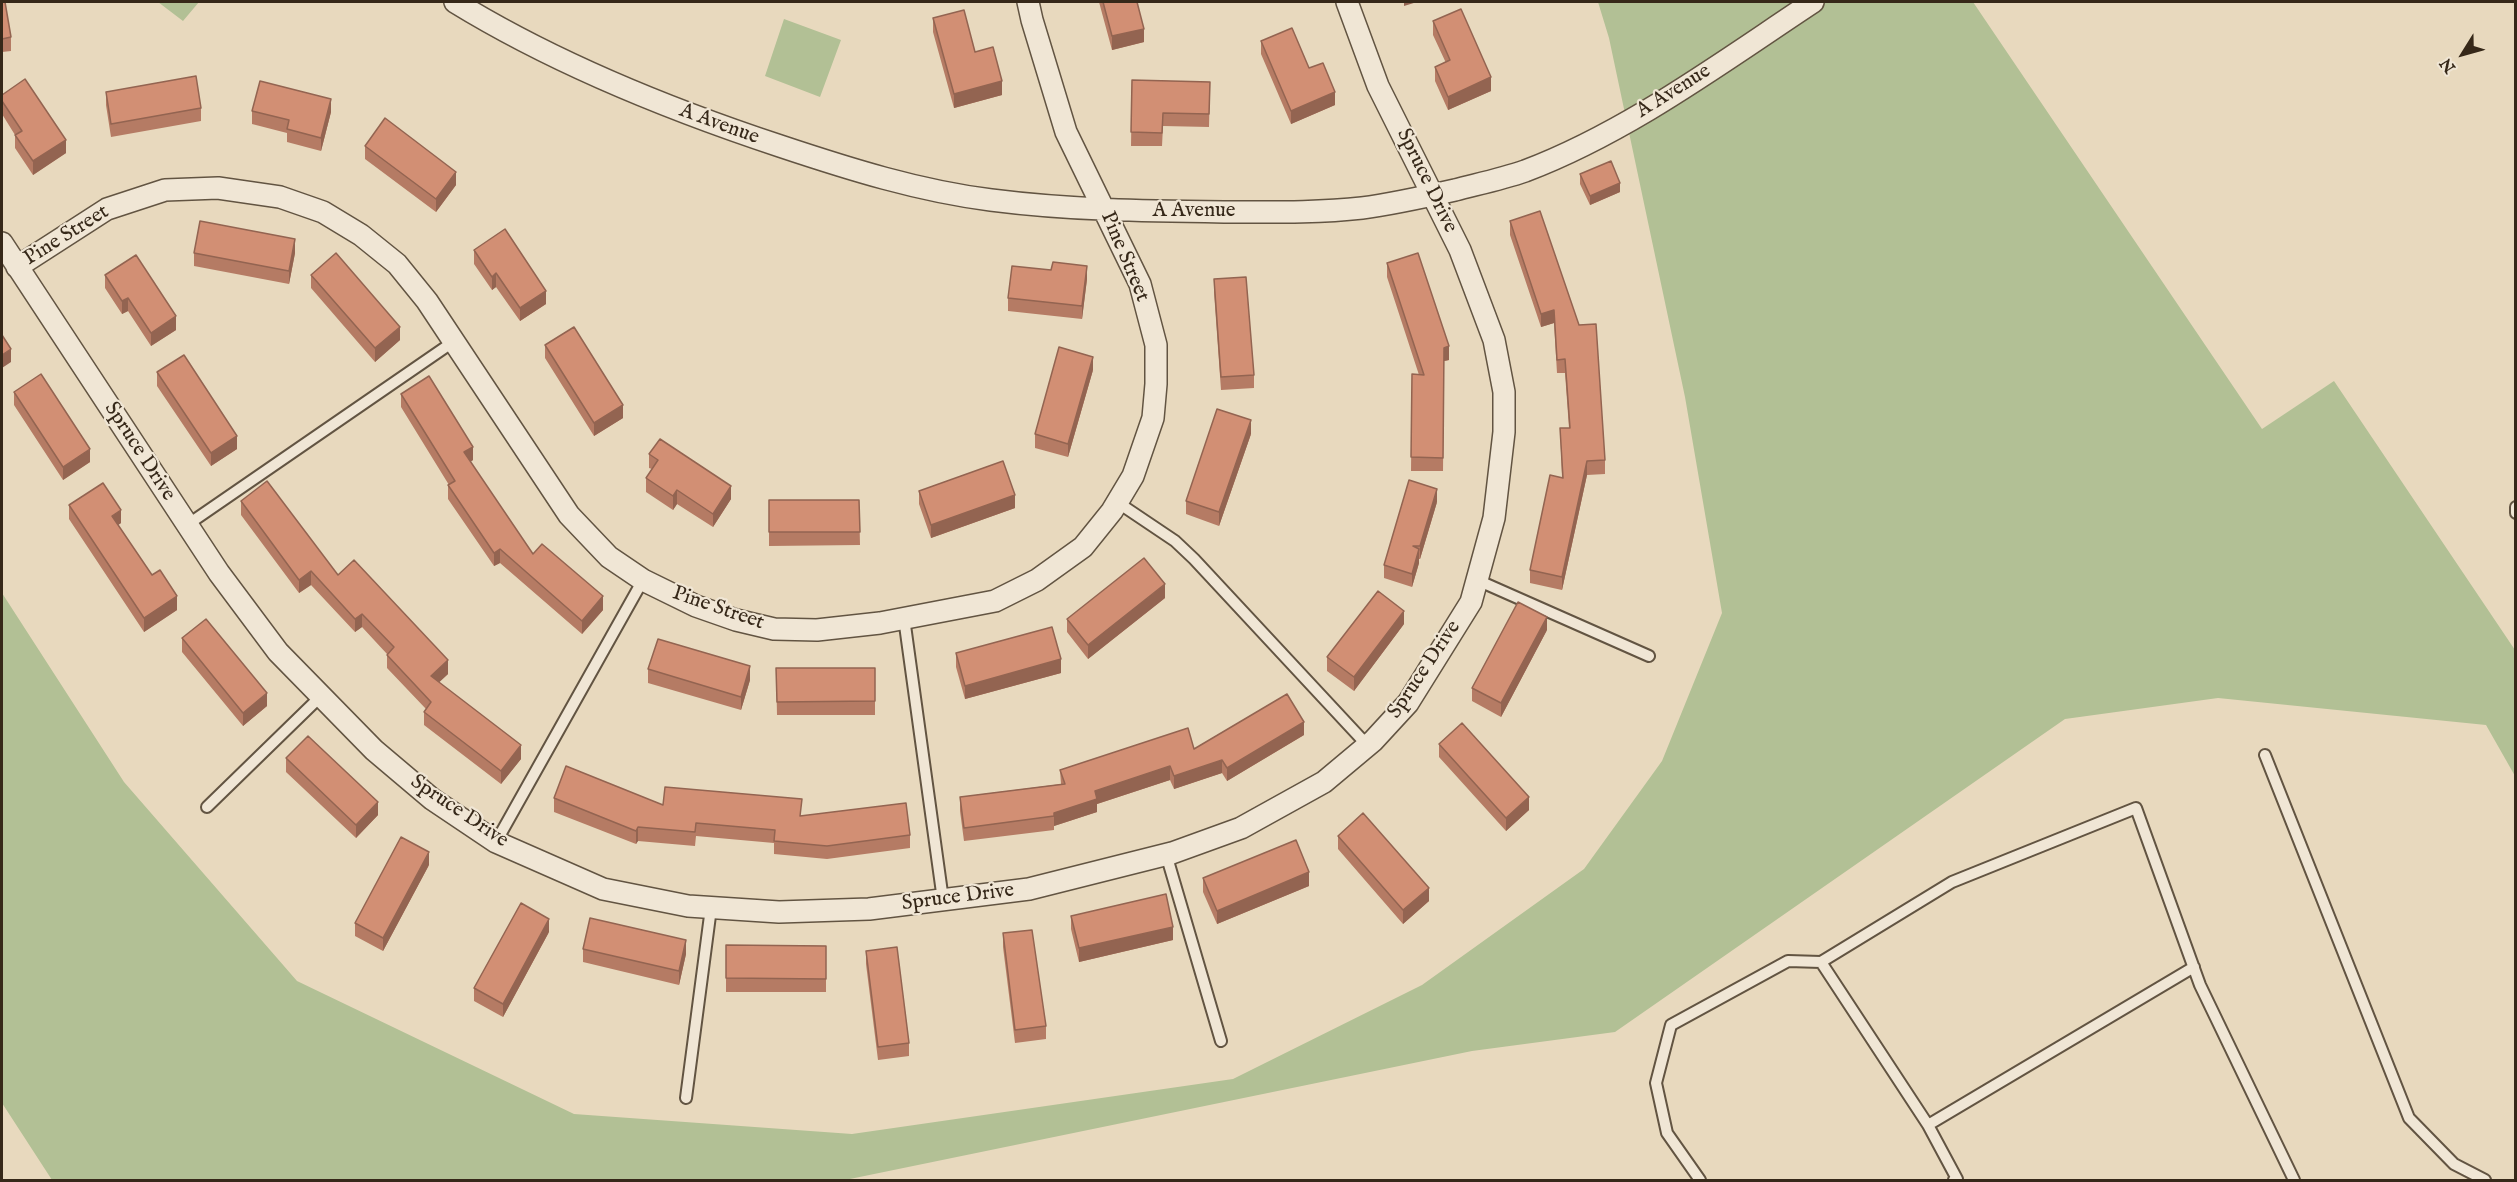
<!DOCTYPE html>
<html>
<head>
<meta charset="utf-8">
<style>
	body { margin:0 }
	#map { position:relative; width:2517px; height:1182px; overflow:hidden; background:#e8d9be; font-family:"IM FELL English",serif }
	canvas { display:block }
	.frame { position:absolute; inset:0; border:3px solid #362819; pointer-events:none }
	.north { position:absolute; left:2433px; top:24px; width:60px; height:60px; -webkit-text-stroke:4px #f0e6d5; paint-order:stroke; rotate:233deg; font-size:16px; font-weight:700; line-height:24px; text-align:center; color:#362819 }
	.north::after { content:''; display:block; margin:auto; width:21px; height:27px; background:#362819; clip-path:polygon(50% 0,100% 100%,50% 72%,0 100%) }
</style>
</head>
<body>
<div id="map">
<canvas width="2517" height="1182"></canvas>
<div class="frame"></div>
<div class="north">N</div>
</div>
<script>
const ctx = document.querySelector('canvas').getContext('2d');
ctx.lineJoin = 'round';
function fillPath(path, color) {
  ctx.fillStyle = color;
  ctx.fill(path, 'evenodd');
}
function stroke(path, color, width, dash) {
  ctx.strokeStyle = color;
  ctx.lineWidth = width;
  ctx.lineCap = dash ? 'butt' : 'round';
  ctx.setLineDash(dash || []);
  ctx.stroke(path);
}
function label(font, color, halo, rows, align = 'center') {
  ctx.font = font + ' "IM FELL English",serif';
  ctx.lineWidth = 4.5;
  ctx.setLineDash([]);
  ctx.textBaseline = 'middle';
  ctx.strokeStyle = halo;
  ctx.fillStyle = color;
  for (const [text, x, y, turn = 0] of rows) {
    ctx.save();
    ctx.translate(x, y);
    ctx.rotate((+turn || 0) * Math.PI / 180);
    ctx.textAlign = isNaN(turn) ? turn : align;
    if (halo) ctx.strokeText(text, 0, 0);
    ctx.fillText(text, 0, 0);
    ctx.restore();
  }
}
fillPath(new Path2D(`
	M158 2H199L183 21Z
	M1598 2H1973L2262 429 2334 381 2515 650V776L2486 725 2218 698 2065 719 1615 1032 1472 1051 845 1180H52L2 1103V593L124 782 297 981 574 1114 852 1134 1233 1079 1422 985 1584 869 1662 761 1722 613 1685 397 1609 38Z
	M784 19 841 40 820 97 765 76Z`), '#b2c095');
const service = new Path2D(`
	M1117 502 1175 541 1194 559 1368 746
	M2516 507V513
	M187 525 453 342
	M1477 580 1649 656
	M904 618 943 900
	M2265 755 2409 1118 2454 1164 2485 1180
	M207 807 321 696
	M496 842 643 580
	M1166 854 1221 1041
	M2194 967 1928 1125 1821 962 1952 882 2136 808 2200 985 2294 1180
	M686 1098 711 908
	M1928 1125 1957 1179 1954 1180
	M1700 1180 1667 1133 1656 1083 1671 1025 1788 961 1821 962`);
const minor = new Path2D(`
	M455 2C556 64 668 109 780 146 849 169 919 191 991 200 1069 210 1146 211 1224 212 1269 212 1317 213 1362 208 1393 204 1424 197 1455 190 1478 184 1502 179 1525 171 1628 132 1722 62 1813 2
	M2 243 219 573 278 652 374 750 432 799 496 842 603 889 688 906 779 912 869 909 1029 889 1172 853 1241 828 1324 782 1373 741 1408 703 1471 602 1494 518 1504 432V392L1494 340 1460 250 1378 86 1347 2
	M17 267 107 209 165 190 218 188 280 197 323 212 361 235 397 264 427 301 569 515 609 557 643 580 696 606 736 620 774 629 817 630 880 623 995 601 1037 580 1083 547 1112 511 1133 476 1153 418 1156 384V345L1140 284 1066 132 1032 20 1028 2`);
stroke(service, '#625442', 14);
stroke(minor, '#625442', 24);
stroke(service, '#f0e6d5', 10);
stroke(minor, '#f0e6d5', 21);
fillPath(new Path2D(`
	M2 2 11 37V51L2 52Z
	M1099 2H1137L1144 42 1112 50Z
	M933 18 975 52 1002 95 954 108 933 32Z
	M1433 21 1491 91 1448 110 1435 81V67L1446 63 1433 35Z
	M1261 41 1309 68 1335 105 1291 124 1261 54Z
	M1132 80 1210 82 1209 127 1163 126 1162 146H1131Z
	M106 92 201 108V121L111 137 106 105Z
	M2 95 66 153 33 175 15 148V135L2 114Z
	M252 111 331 112 321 151 287 142V133L252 124Z
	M365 146 456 185 436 212 365 159Z
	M1580 174 1620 192 1590 205 1580 184Z
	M1540 211 1605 460V474L1587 475 1562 590 1530 583V570L1562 477 1560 428H1569L1565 373H1557L1554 323 1541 327 1510 235V221Z
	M474 250 546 304 520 321 496 287 492 290 474 264Z
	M194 253H295L289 284 194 266Z
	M1387 263 1449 360 1444 361 1443 471H1411L1412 374 1419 375 1387 277Z
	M105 275 176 330 151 346 128 311 122 314 105 288Z
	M311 275 400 340 375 362 311 288Z
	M1087 279 1082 319 1008 311V298Z
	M1214 279 1254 375V388L1221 390 1214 292Z
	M545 345 623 418 594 436 545 358Z
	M1093 370 1068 457 1035 448V434Z
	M157 372 237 449 211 466 157 386Z
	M14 392 90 462 63 480 14 405Z
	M401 394 473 460 470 462 533 554 603 610 582 634 500 563 494 566 448 499V485H449L401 407Z
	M1251 434 1219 526 1186 514V501Z
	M649 454 731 499 713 527 677 504 673 510 646 492V478L652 469 649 468Z
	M919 491 1015 508 931 538 919 504Z
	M769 500H859L860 545 769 546Z
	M241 501 338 575 448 674 439 682 521 759 501 784 424 725V712L426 709 387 668V654L362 627 355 632 311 585 299 593 241 515Z
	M1437 502 1420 559H1419V563L1412 587 1384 578V565Z
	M69 505 121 523 118 525 152 575 177 610 144 632 69 519Z
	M1165 598 1088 659 1067 632V619Z
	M1404 624 1354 691 1327 671V657Z
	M1547 630 1501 717 1472 701V688Z
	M182 638 267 706 243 726 182 652Z
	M956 653 1061 673 965 699 956 667Z
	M776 668H875V715H777Z
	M648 669 750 680 741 710 648 683Z
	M1304 735 1227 781 1222 773 1174 789 1170 780 1097 804V812L1054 826V830L964 841 960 811V797L1061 784 1060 770 1194 749Z
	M1439 744 1529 810 1506 831 1439 757Z
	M286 758 378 815 356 838 286 772Z
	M554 798 663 805 801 816 910 835V848L827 859 774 854V843L696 836 695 846 638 841 636 844 554 812Z
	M1338 836 1429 901 1403 924 1338 849Z
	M429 865 383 951 355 936V923Z
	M1203 878 1309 886 1217 924 1203 892Z
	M1071 916 1173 940 1079 962 1071 929Z
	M549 932 503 1017 474 1001V988Z
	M1003 933 1046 1026V1039L1015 1043 1003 947Z
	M726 945 826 946V992H726Z
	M583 949 686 954 679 985 583 962Z
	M866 951 909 1043V1056L878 1060 866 964Z`), '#b57b64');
fillPath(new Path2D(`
	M1404 2H1417L1404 6Z
	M1144 29V42L1112 50V36Z
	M1491 77V91L1448 110V97Z
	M1002 81V95L954 108V94Z
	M1335 92V105L1291 124V111Z
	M331 99V112L321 151V138Z
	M66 140V153L33 175V161Z
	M456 172V185L436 212V199Z
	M1620 183V192L1590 205V196Z
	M295 239V253L289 284V271Z
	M1087 266V279L1082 319V306Z
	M496 273V287L492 290V277Z
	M546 291V304L520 321V308Z
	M128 298V311L122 314V301Z
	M1554 310V323L1541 327V314Z
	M176 316V330L151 346V333Z
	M400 327V340L375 362V348Z
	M1449 346V360L1444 361 1443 471 1444 348Z
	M11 349V362L2 368V355Z
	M1093 357V370L1068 457V444Z
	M623 405V418L594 436V423Z
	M1251 420V434L1219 526V512Z
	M237 436V449L211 466V453Z
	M473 447V460L464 466V452Z
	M90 449V462L63 480V467Z
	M1587 461V475L1562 590V577Z
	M731 486V499L713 527V514Z
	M1437 489V502L1420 559V546Z
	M677 490V504L673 510V496Z
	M1015 495V508L931 538V525Z
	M121 510V523L112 529V516Z
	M500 549V563L494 566V553Z
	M1419 549V563L1412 587V574Z
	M311 571V585L299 593V580Z
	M1165 584V598L1088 659V645Z
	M177 596V610L144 632V618Z
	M603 596V610L582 634V621Z
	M1404 611V624L1354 691V677Z
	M362 614V627L355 632V619Z
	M1547 617V630L1501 717V703Z
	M1061 659V673L965 699V686Z
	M448 660V674L431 690V676Z
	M750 666V680L741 710V697Z
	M267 693V706L243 726V713Z
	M1304 722V735L1227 781V768Z
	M521 745V759L501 784V771Z
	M1222 760V773L1174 789V776Z
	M1170 766V780L1097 804V812L1054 826V813L1095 791Z
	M1529 797V810L1506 831V818Z
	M378 802V815L356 838V825Z
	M638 827V841L636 844V831Z
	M429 852V865L383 951V938Z
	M1309 872V886L1217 924V911Z
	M1429 888V901L1403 924V910Z
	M549 919V932L503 1017V1004Z
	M1173 927V940L1079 962V948Z
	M686 940V954L679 985V971Z`), '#936451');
const building = new Path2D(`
	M2 2H5L11 37 2 39Z
	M1103 2H1137L1144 29 1112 36Z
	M1461 9 1491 77 1448 97 1435 67 1450 60 1433 21Z
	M964 10 975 52 993 47 1002 81 954 94 933 18Z
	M1292 28 1309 68 1323 63 1335 92 1291 111 1261 41Z
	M196 76 201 108 111 124 106 92Z
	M25 79 66 140 33 161 15 135 22 131 2 101V95Z
	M1132 80 1210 82 1209 114 1163 113 1162 133 1131 132Z
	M260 81 331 99 321 138 287 129 289 120 252 111Z
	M385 118 456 172 436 199 365 146Z
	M1611 161 1620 183 1590 196 1580 174Z
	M1540 211 1579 325 1596 324 1605 460 1587 461 1562 577 1530 570 1550 475 1563 478 1560 428H1570L1565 359 1557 360 1554 310 1541 314 1510 221Z
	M200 221 295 239 289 271 194 253Z
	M505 229 546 291 520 308 496 273 492 277 474 250Z
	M336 253 400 327 375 348 311 275Z
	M1418 253 1449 346 1444 348 1443 458 1411 457 1412 374 1424 375 1387 263Z
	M136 255 176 316 151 333 128 298 122 301 105 275Z
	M1053 262 1087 266 1082 306 1008 298 1012 266 1051 270Z
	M1246 277 1254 375 1221 377 1214 279Z
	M574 327 623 405 594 423 545 345Z
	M2 335 11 349 2 355Z
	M1059 347 1093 357 1068 444 1035 434Z
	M184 355 237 436 211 453 157 372Z
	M41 374 90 449 63 467 14 392Z
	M429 376 473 447 464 452 533 554 542 544 603 596 582 621 500 549 494 553 448 485 455 481 401 394Z
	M1217 409 1251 420 1219 512 1186 501Z
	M660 439 731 486 713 514 677 490 673 496 646 478 658 460 649 454Z
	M1003 461 1015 495 931 525 919 491Z
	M1409 480 1437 489 1420 546H1413L1419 549 1412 574 1384 565Z
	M267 481 338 575 354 560 448 660 431 676 521 745 501 771 424 712 431 702 387 655 394 647 362 614 355 619 311 571 299 580 241 501Z
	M103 483 121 510 112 516 152 575 160 570 177 596 144 618 69 505Z
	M769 500H859L860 532H769Z
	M1144 558 1165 584 1088 645 1067 619Z
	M1378 591 1404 611 1354 677 1327 657Z
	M1518 602 1547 617 1501 703 1472 688Z
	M206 619 267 693 243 713 182 638Z
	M1052 627 1061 659 965 686 956 653Z
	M658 639 750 666 741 697 648 669Z
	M776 668H875V701L777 702Z
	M1287 694 1304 722 1227 768 1222 760 1174 776 1170 766 1095 791 1097 799 1054 813V816L964 828 960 797 1065 784 1060 770 1188 728 1194 749Z
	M1462 723 1529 797 1506 818 1439 744Z
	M308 736 378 802 356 825 286 758Z
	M566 766 663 805 665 787 802 799 800 816 906 803 910 835 827 846 774 841 775 830 696 823 695 832 638 827 636 831 554 798Z
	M1363 813 1429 888 1403 910 1338 836Z
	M401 837 429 852 383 938 355 923Z
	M1296 840 1309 872 1217 911 1203 878Z
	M1166 894 1173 927 1079 948 1071 916Z
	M521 903 549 919 503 1004 474 988Z
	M590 918 686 940 679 971 583 949Z
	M1032 930 1046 1026 1015 1030 1003 933Z
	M726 945 826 946V979L726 978Z
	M897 947 909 1043 878 1047 866 951Z`);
fillPath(building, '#d28f74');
stroke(building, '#936451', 1.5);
label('21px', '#362819', '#f0e6d5', [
	["A Avenue",1674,92,-32],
	["A Avenue",719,125,20],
	["Spruce Drive",1426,181,64],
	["A Avenue",1194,212],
	["Pine Street",67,236,-32],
	["Pine Street",1124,257,67],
	["Spruce Drive",139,452,57],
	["Pine Street",718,609,19],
	["Spruce Drive",1425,670,-56],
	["Spruce Drive",459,812,34],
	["Spruce Drive",958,898,-7]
]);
</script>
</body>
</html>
